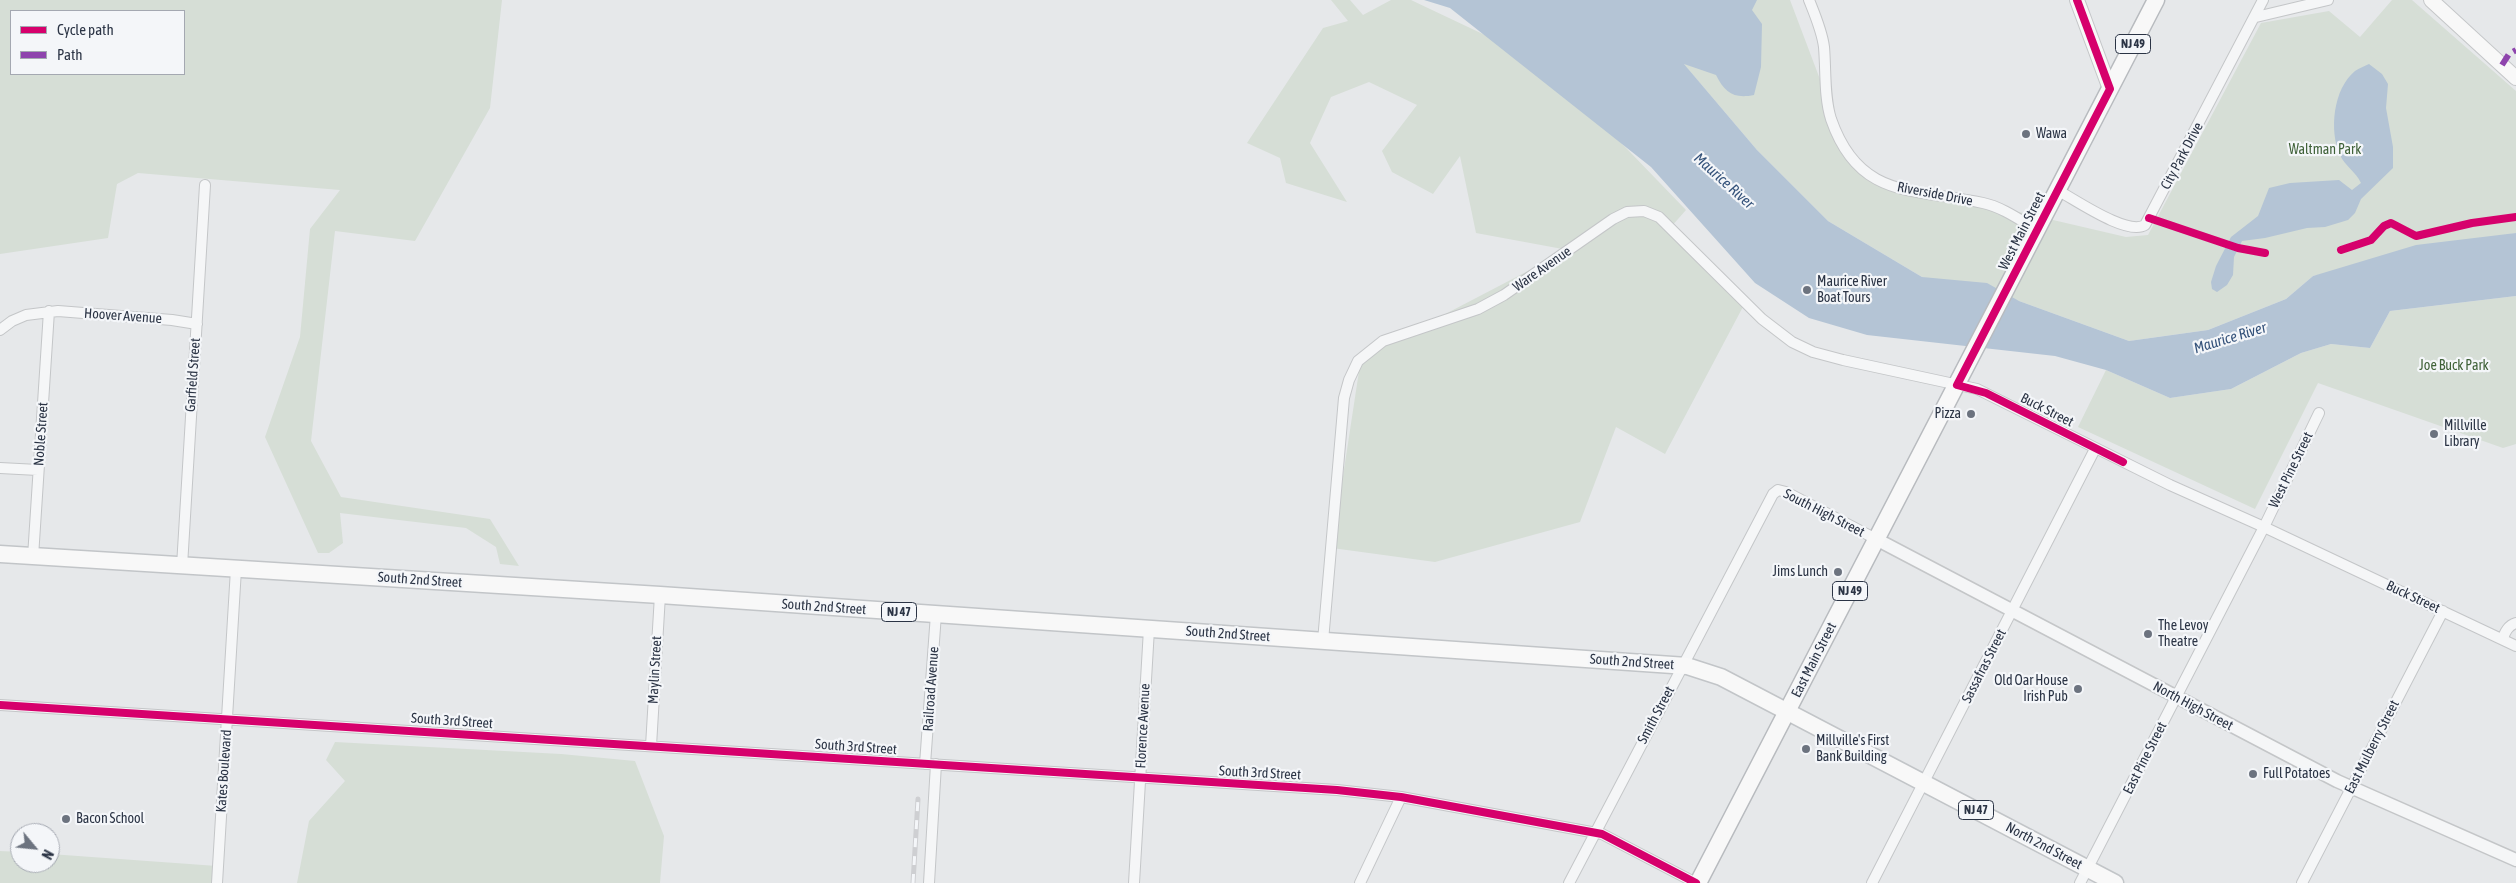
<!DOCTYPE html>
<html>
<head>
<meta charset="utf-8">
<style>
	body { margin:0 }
	#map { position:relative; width:2516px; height:883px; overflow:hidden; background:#e6e8ea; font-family:"Asap Condensed",sans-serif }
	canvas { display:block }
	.legend { position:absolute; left:10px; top:10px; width:175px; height:65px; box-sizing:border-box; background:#f4f6f9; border:1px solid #a4a8b1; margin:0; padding:6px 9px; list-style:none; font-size:15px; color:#2b3445 }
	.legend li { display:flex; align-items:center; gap:10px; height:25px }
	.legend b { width:25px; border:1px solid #a4a8b1 }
	.north { position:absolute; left:10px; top:823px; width:50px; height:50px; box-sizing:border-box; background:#f4f6f9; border:1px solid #a4a8b1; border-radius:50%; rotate:118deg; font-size:14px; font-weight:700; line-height:20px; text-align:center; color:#2b3445 }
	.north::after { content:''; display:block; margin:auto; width:18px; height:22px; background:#6c737f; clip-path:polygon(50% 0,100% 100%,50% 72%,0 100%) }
</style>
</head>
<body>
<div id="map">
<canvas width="2516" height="883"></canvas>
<ul class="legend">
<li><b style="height:6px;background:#d6006c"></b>Cycle path</li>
<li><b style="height:6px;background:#8e44ad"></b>Path</li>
</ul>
<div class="north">N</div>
</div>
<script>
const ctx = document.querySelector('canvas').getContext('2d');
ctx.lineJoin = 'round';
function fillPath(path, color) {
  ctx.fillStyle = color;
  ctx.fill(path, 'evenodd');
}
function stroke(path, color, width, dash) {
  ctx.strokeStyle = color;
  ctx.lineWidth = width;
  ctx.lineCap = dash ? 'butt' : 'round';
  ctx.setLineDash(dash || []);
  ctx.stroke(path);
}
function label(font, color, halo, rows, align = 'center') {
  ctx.font = font + ' "Asap Condensed",sans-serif';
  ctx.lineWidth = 4.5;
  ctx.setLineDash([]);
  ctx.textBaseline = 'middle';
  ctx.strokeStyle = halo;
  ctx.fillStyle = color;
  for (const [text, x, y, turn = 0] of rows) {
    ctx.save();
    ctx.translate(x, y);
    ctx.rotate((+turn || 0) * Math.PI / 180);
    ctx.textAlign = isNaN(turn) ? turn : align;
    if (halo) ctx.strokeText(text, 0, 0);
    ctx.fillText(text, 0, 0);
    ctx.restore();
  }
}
fillPath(new Path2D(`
	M0 0H502L490 108 415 241 335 231 311 441 341 497 490 519 519 566 500 564 496 547 466 528 340 513 343 543 329 553H318L265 437 300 337 310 229 340 190 138 173 117 184 108 238 0 254ZM11 11H184V74H11Z
	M1331 0H1350L1363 15 1391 0H1411L1544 63 1686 210 1671 227 1745 303 1665 454 1616 427 1580 522 1435 562 1332 548 1361 358 1568 250 1476 233 1460 156 1433 194 1392 172 1382 151 1417 105 1369 82 1331 97 1310 143 1347 202 1286 183 1280 158 1247 143 1323 28 1348 21Z
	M1732 0H1790L1849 156 1871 181 1993 206 2126 237 2148 235 2261 23 2329 11 2360 37 2392 0H2412L2516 91V233L2313 276 2286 299 2208 330 2129 341 2019 301 1922 277 1828 221 1757 150 1683 63Z
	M2516 296V444L2503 448 2318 383 2255 509 2078 427 2106 370 2170 398 2231 389 2301 353 2331 344 2370 348 2390 311Z
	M335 742 561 754 635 761 664 836 660 883H297L309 821 345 781 326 760Z
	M0 851 20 852V863H50V854L217 866 216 883H0Z`), '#d6ded6');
fillPath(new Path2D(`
	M1424 0H1757L1752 10 1762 24 1761 67 1754 95C1734 99 1725 93 1716 75L1684 64 1757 150 1828 221 1922 277 1987 283 2019 301 2129 341 2208 330 2286 299 2313 276 2416 245 2516 233V296L2390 311 2370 348 2331 344 2301 353 2231 389 2170 398 2106 370 2055 356 1867 335 1809 318 1755 283 1651 167 1450 8Z
	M2369 64 2382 74 2388 84 2386 108 2393 147V168L2361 199 2355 213 2348 220 2325 227 2307 228 2265 238 2242 241 2234 257 2233 275 2227 285 2217 292 2212 289 2211 282 2216 266 2231 237 2258 216 2269 188 2290 183 2339 180 2352 190 2361 183C2356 172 2345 166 2340 155 2329 131 2333 89 2355 71 2359 68 2365 66 2369 64Z`), '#b4c4d5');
const minor = new Path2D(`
	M1809 0C1815 15 1822 31 1824 47 1826 70 1824 97 1831 119 1859 200 1914 188 1983 203 2002 207 2020 220 2037 230
	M2256 17 2328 0
	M2057 190C2076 200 2127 236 2145 225L2263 0
	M0 330 12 321 26 315 58 311 172 320 197 324
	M0 468 38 470
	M33 557 49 311
	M182 566 205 185
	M2503 640C2504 632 2509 625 2516 623
	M1323 641 1344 398 1349 380 1358 361 1383 341 1478 309 1504 295 1613 219 1627 212 1644 211 1659 217 1762 319 1792 342 1813 352 1843 360 1977 389 2170 485 2264 527 2516 646
	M0 705 1337 790 1401 797 1602 834 1696 883
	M651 746 660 595
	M925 764 936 614
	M217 883 236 569
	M929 883 936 764
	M1134 883 1149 629
	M1360 883 1401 797
	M1569 883 1773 494 1778 490 1786 492 1876 539
	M1872 883 2095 449
	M2080 883 2264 527 2319 413
	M2302 883 2443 611`);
const tertiary = new Path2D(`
	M1876 539 2337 781 2516 860`);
const secondary = new Path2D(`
	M2077 0 2110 89
	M2431 0 2516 78`);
const primary = new Path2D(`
	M0 554 660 595 1687 666 1721 677 2115 883`);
const trunk = new Path2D(`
	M1698 883 2156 0`);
stroke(minor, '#c4c6c8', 12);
stroke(tertiary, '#c4c6c8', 15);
stroke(secondary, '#c4c6c8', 16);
stroke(primary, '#c2c5c8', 19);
stroke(trunk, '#b8bbbf', 19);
stroke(minor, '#f5f6f7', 10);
stroke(tertiary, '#f5f6f7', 12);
stroke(secondary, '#f8f8f8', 14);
stroke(primary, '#f8f8f8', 16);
stroke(trunk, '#f8f8f8', 16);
const rail = new Path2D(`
	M913 883 918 799`);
stroke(rail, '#cecfd2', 5);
stroke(rail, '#f4f6f9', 3, [9]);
stroke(new Path2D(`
	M2502 65 2509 54 2516 50`), '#8e44ad', 6, [12, 6]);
stroke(new Path2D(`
	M2077 0 2110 89 1957 385 1986 393 2123 462
	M2149 218 2238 248 2265 253
	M2341 250 2371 240 2384 226 2391 223 2416 236 2472 223 2516 217
	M0 705 1337 790 1401 797 1602 834 1696 883`), '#d6006c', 8);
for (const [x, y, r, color] of [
	[2026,134,5,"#6c737f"],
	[1807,290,5,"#6c737f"],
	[1971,414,5,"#6c737f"],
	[2434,434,5,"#6c737f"],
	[1838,572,5,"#6c737f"],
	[2148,634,5,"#6c737f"],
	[2078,689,5,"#6c737f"],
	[1806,749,5,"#6c737f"],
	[2253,774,5,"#6c737f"],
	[66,819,5,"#6c737f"]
]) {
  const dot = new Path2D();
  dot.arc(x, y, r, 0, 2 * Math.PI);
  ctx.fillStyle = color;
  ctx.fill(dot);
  stroke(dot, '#f4f6f9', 2);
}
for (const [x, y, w] of [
	[2133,44,35],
	[1850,591,35],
	[899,612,35],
	[1976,810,35]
]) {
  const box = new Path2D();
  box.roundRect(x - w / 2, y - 9.5, w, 19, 4);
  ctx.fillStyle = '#f4f6f9';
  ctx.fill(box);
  stroke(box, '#2b3445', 1);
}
label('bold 12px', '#2b3445', null, [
	["NJ 49",2133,44],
	["NJ 49",1850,591],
	["NJ 47",899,612],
	["NJ 47",1976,810]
]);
label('14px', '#2b3445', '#f4f6f9', [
	["Wawa",2036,134],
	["Maurice River",1817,282],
	["Boat Tours",1817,298],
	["Pizza",1961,414,"right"],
	["Millville",2444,426],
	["Library",2444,442],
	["Jims Lunch",1828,572,"right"],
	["The Levoy",2158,626],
	["Theatre",2158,642],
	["Old Oar House",2068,681,"right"],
	["Irish Pub",2068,697,"right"],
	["Millville's First",1816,741],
	["Bank Building",1816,757],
	["Full Potatoes",2263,774],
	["Bacon School",76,819]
], 'left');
label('14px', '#3f6138', '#f4f6f9', [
	["Waltman Park",2325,150],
	["Joe Buck Park",2454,366]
]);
label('14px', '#2b3445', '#f4f6f9', [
	["City Park Drive",2182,156,-62],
	["Riverside Drive",1935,194,11],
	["West Main Street",2022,231,-63],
	["Ware Avenue",1542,269,-35],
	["Hoover Avenue",123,316,4],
	["Garfield Street",193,375,-86],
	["Buck Street",2047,410,27],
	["Noble Street",41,434,-86],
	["West Pine Street",2291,470,-64],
	["South High Street",1824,513,27],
	["South 2nd Street",420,580,4],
	["Buck Street",2413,597,25],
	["South 2nd Street",824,607,4],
	["South 2nd Street",1228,634,4],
	["East Main Street",1814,660,-63],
	["South 2nd Street",1632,662,4],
	["Sassafras Street",1984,666,-63],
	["Maylin Street",655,670,-87],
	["Railroad Avenue",931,689,-86],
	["North High Street",2193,706,28],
	["Smith Street",1656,715,-62],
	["South 3rd Street",452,721,4],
	["Florence Avenue",1143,726,-87],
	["South 3rd Street",856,747,4],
	["East Mulberry Street",2372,747,-63],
	["East Pine Street",2145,758,-63],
	["Kates Boulevard",224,771,-86],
	["South 3rd Street",1260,773,3],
	["North 2nd Street",2044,846,28]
]);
label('italic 15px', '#34527a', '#f4f6f9', [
	["Maurice River",1724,181,42],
	["Maurice River",2230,338,-17]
]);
</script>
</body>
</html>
